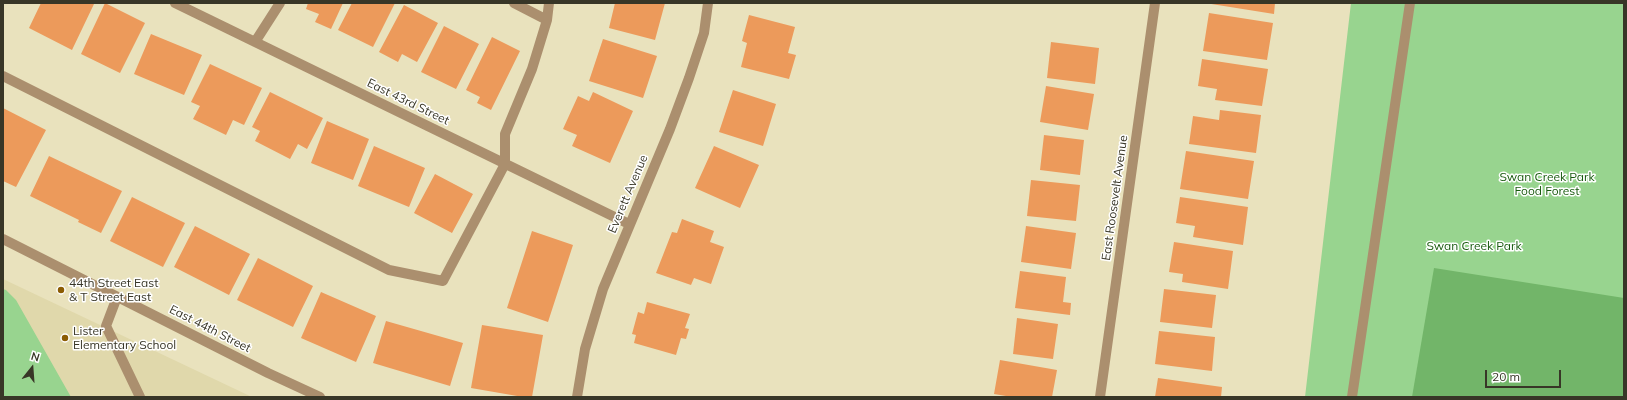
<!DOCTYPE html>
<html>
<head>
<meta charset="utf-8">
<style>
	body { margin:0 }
	#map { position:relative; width:1627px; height:400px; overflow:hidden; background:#e9e2bd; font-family:Mulish,sans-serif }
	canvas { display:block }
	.frame { position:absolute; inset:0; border:4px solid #383627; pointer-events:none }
	.north { position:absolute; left:12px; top:348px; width:40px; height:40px; -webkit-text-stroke:3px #fff; paint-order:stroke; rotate:17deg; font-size:11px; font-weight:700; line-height:16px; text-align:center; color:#383627 }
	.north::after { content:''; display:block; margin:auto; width:14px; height:18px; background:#383627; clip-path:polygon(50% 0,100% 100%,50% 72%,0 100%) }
	.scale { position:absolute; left:1485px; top:370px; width:76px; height:18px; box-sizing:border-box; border:2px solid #383627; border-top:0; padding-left:5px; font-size:12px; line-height:14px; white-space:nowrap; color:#383627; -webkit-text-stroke:3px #fff; paint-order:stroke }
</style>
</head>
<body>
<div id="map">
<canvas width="1627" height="400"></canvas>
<div class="frame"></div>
<div class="north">N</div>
<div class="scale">20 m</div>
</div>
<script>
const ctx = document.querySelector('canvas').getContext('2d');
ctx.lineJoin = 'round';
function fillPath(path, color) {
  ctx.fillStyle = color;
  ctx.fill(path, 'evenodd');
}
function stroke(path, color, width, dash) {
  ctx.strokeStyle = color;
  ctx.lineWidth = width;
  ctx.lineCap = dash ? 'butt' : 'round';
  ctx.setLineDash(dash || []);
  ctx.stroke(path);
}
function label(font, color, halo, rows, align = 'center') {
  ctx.font = font + ' Mulish,sans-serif';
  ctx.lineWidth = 3;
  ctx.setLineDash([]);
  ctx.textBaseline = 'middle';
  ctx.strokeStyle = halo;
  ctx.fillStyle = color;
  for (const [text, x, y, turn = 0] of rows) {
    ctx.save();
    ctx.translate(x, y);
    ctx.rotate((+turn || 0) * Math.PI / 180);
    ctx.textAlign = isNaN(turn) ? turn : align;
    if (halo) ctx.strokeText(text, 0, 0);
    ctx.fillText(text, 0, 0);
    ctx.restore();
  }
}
fillPath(new Path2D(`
	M3 279 252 397H3Z`), '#e0d8ab');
fillPath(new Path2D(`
	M1351 3H1624V397H1305Z
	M3 289 6 290 16 300 71 397H3Z`), '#98d48f');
fillPath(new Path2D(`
	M1434 268 1624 298V397H1412Z`), '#72b569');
fillPath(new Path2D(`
	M41 3 94 4 72 50 29 28Z
	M105 3 145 23 120 73 81 54Z
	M308 3H343L331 29 315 22 319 14 306 9Z
	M352 3H395L373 47 338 30Z
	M615 3H665L655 40 609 28Z
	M1205 3H1275L1274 14Z
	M404 5 438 23 417 62 402 54 398 62 379 52Z
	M1209 13 1273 23 1267 60 1203 51Z
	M749 15 795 27 788 53 796 55 789 79 741 67 747 43 742 41Z
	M444 26 479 44 456 89 421 72Z
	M151 34 202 55 184 95 134 74Z
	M492 37 520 51 491 110 477 103 480 97 466 90Z
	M603 39 657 56 643 98 589 81Z
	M1051 42 1099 48 1095 84 1047 78Z
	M1202 59 1268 69 1262 106 1215 100 1217 89 1198 86Z
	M210 64 262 88 244 125 233 120 226 135 193 119 200 106 191 102Z
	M1046 86 1094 94 1088 130 1040 122Z
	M733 90 776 104 763 146 719 132Z
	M270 92 323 118 307 149 298 144 290 159 255 141 260 131 252 127Z
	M593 92 633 111 610 163 572 146 577 135 563 129 578 96 589 101Z
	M3 108 46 130 16 187 3 181Z
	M1220 110 1261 115 1256 153 1189 144 1193 116 1219 120Z
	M327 121 369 139 353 180 311 163Z
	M1044 135 1084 140 1080 175 1040 170Z
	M374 146 425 168 409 207 358 186Z
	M714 146 759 165 740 208 695 188Z
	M1186 151 1254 161 1248 199 1180 189Z
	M49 156 122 191 101 233 78 222 79 220 30 196Z
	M435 174 473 194 452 233 414 213Z
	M1031 180 1080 185 1076 221 1027 216Z
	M132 197 185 223 163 267 110 241Z
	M1180 197 1248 207 1243 245 1193 237 1195 226 1176 223Z
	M682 219 714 231 710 242 724 247 711 284 694 278 691 285 656 273 672 232 677 233Z
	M195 226 250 254 229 295 174 267Z
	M1026 226 1076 233 1071 269 1021 262Z
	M532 231 573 245 548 322 507 308Z
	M1174 242 1233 251 1228 289 1182 282 1183 274 1169 272Z
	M258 258 313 286 293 327 237 300Z
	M1020 271 1066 277 1063 302 1071 303 1070 315 1015 308Z
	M1164 289 1216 295 1212 328 1160 322Z
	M321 292 376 316 356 362 301 338Z
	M647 302 690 314 685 328 689 329 686 339 681 338 676 355 634 343 636 335 632 334 638 312 644 314Z
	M1017 318 1058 324 1053 359 1013 354Z
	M386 321 463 343 450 386 373 363Z
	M482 325 543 335 532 397H523L471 388Z
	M1159 331 1215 337 1212 371 1155 364Z
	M1000 360 1057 370 1052 397H1012L994 394Z
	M1158 378 1222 387 1221 397H1155Z`), '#ec9a5b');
stroke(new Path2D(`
	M175 3 629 224
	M514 3 547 20
	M255 42 280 3
	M3 76 389 270 443 281 505 164V134L532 69 547 20 549 3
	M3 239 268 373 320 397
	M117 297 106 326 140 397
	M577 397 585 349 603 289 670 129 689 78 704 33 708 3
	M1100 397 1155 3
	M1352 397 1410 3`), '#ab8f6e', 10);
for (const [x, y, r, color] of [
	[61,290,4,"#8b5c03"],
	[65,338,4,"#8b5c03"]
]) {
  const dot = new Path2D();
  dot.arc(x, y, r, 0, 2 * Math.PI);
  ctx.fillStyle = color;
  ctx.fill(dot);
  stroke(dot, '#fff', 1.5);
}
label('12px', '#383627', '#fff', [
	["East 43rd Street",408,102,26],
	["Everett Avenue",628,194,-67],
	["East Roosevelt Avenue",1115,198,-82],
	["East 44th Street",210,329,27]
]);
label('12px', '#185a0e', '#fff', [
	["Swan Creek Park",1547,177],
	["Food Forest",1547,191],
	["Swan Creek Park",1474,246]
]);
label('12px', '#383627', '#fff', [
	["44th Street East",69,283],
	["& T Street East",69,297],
	["Lister",73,331],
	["Elementary School",73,345]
], 'left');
</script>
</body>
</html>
